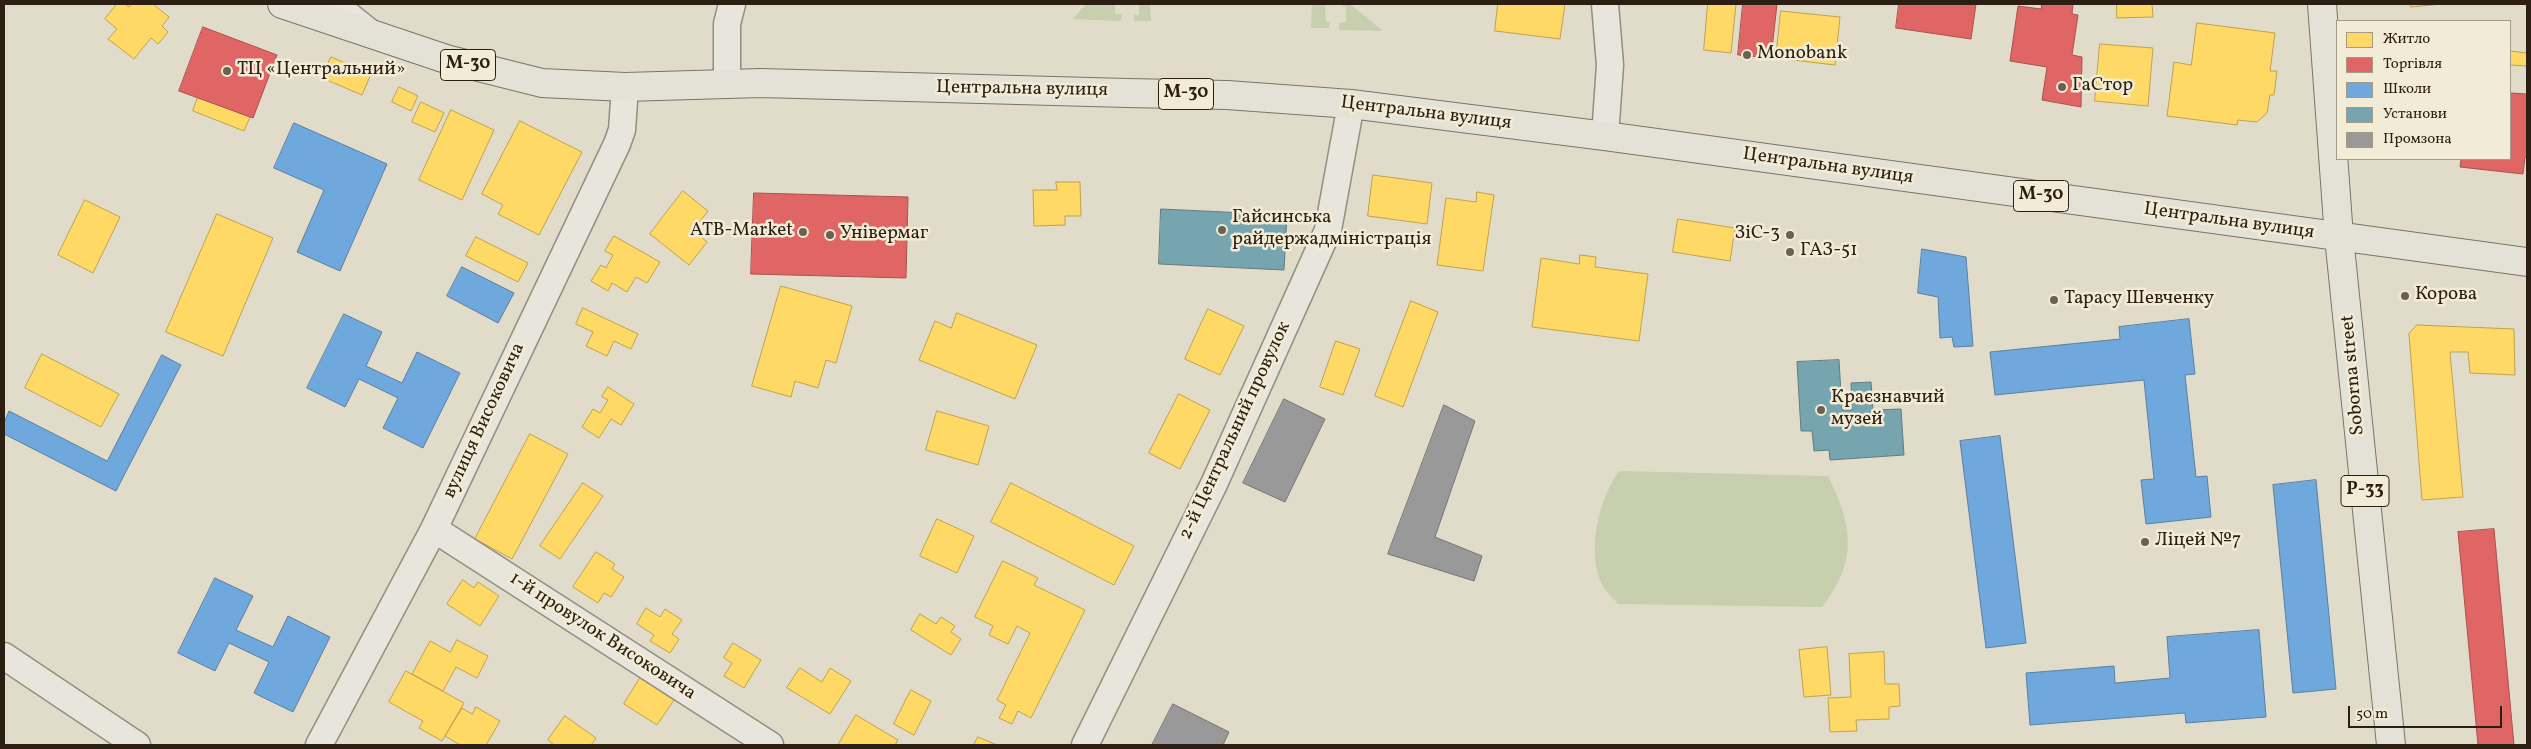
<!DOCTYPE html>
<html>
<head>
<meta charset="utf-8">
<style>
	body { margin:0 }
	#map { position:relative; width:2531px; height:749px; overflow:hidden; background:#e1dcca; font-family:Vollkorn,serif }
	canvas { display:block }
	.frame { position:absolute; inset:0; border:5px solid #2c1e12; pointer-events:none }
	.legend { position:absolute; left:2336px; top:20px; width:175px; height:140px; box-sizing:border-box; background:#f2ecd6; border:1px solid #a39a88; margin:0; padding:6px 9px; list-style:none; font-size:15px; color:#2c1e12 }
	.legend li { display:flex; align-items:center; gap:10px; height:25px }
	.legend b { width:25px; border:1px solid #a39a88 }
	.scale { position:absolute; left:2348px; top:706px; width:154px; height:22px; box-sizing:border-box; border:2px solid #2c1e12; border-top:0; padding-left:6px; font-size:15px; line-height:18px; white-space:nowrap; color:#2c1e12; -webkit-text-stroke:4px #f2ecd6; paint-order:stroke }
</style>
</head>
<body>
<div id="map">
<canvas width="2531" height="749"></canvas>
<div class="frame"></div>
<ul class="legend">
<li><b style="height:14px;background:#ffd966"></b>Житло</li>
<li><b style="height:14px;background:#e06666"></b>Торгівля</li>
<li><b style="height:14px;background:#6fa8dc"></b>Школи</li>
<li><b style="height:14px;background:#76a5af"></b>Установи</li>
<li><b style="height:14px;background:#999"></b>Промзона</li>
</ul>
<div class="scale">50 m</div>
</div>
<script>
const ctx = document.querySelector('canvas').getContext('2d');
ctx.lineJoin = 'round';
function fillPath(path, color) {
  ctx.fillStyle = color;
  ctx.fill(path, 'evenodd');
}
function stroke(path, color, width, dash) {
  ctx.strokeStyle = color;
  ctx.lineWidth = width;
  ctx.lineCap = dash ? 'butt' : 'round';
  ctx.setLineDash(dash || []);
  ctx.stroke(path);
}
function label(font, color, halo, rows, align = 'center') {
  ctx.font = font + ' Vollkorn,serif';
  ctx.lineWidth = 5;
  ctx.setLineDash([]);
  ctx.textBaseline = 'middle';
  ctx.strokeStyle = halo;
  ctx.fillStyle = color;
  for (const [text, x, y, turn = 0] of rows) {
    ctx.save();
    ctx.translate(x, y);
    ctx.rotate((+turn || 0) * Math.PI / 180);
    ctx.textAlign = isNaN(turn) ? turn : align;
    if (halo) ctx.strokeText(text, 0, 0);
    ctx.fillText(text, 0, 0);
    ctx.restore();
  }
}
fillPath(new Path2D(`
	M1086 4H1115V14H1122L1121 21 1073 19Z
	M1139 4H1150L1151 21H1134V15H1139Z
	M1312 4H1325L1326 21 1330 22 1329 28H1311Z
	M1343 4H1350L1383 31 1339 30V23L1346 22V7L1342 6Z
	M1619 471 1828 476C1853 526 1858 561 1822 607L1618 604C1613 598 1606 592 1603 586 1585 553 1599 499 1619 471Z`), '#c7cfae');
const homes = new Path2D(`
	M117 4H125L129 7 132 4H153L169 17 162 26 168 32 158 44 151 38 134 59 108 39 117 29 105 19Z
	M1498 4H1565L1560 39 1495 31Z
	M1708 4H1736L1731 53 1704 50Z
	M2117 4H2152L2153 17 2117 18Z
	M2410 4H2442L2411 7Z
	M1781 11 1840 17 1835 65 1776 58Z
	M2197 23 2275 33 2270 71H2277L2274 95H2270L2267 113 2257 122 2238 120 2237 125 2167 116 2174 62 2191 65Z
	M2100 44 2153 48 2148 106 2095 101Z
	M2510 51 2527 53V66L2510 65Z
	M331 57 371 74 362 95 322 78Z
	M399 87 418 96 411 111 392 102Z
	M198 97 250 117 244 131 193 111Z
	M421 102 444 113 435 132 412 122Z
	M451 110 494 130 462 200 419 180Z
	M520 121 582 152 539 235 498 214 503 205 482 194Z
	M1373 175 1432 183 1427 224 1368 216Z
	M1056 182H1080L1081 216H1065V225L1034 226 1033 190H1057Z
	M683 191 708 211 693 230 707 242 689 265 650 234Z
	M1477 192 1494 195 1483 271 1437 265 1446 198 1476 202Z
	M85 200 120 217 93 273 58 255Z
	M217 214 273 238 223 356 166 332Z
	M1678 219 1735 228 1730 261 1673 252Z
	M614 236 660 262 647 283 636 277 627 292 612 283 608 291 591 281 601 265 606 268 613 255 605 251Z
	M476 237 528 263 518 282 466 256Z
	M1580 255 1596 257 1595 267 1648 274 1639 341 1532 327 1541 258 1579 264Z
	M781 286 852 306 836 363 826 360 818 388 795 381 791 397 752 386Z
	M1411 301 1438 312 1403 407 1375 396Z
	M583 308 638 334 631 349 614 341 607 356 586 346 593 332 576 324Z
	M1208 309 1244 326 1220 375 1185 359Z
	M957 313 1037 345 1015 399 919 360 935 321 951 328Z
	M2417 325 2514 329 2515 375 2470 373 2468 352H2450L2463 497 2422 500 2409 334Z
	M1336 341 1360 349 1343 395 1320 387Z
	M42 354 119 394 101 427 25 388Z
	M608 387 634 404 621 425 611 419 599 438 582 427 593 409 600 413 608 400 602 397Z
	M1179 394 1210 410 1180 469 1149 453Z
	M937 411 989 426 978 465 926 450Z
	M530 434 568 454 512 559 475 539Z
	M583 483 603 496 560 559 540 546Z
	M1011 483 1134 546 1114 585 991 522Z
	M937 519 974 536 957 573 920 556Z
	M596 552 615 564 612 569 624 577 611 597 604 593 598 603 573 587Z
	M1003 561 1038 578 1034 585 1085 610 1031 718 1018 711 1012 724 999 718 1006 705 997 700 1030 633 1017 626 1008 644 989 635 993 626 975 617Z
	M463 580 474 588 478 582 499 596 480 626 447 604Z
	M646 608 660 617 665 609 682 620 672 634 679 639 670 653 650 641 654 635 637 624Z
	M920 614 936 624 941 617 955 626 951 632 961 639 951 655 911 630Z
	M457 640 488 656 477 678 456 667 443 691 412 674 430 641 450 652Z
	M733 643 761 660 744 688 724 676 732 663 724 658Z
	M1827 647 1831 695 1804 697 1799 650Z
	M1884 652 1885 684H1899L1900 706 1889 707V719L1856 720 1857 731 1830 732 1828 698 1851 697 1849 654Z
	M800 668 822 682 830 668 851 681 830 714 787 688Z
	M406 671 464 703 442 741 419 728 423 721 389 702Z
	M640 678 674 700 657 725 624 704Z
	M911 690 931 701 914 735 894 724Z
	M476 707 500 721 486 745H460L445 736 462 708 472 714Z
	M856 715 898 740 895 745H838Z
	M565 716 596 738 591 745H554L548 740Z
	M978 737 997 745H974Z`);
fillPath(homes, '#ffd966');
stroke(homes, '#c0a14d', 1);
const shops = new Path2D(`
	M1743 4H1777L1771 58 1738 55Z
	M1899 4H1976L1971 39 1896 28Z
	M2042 4H2073L2072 14 2078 15 2072 55 2082 57 2081 107 2042 100 2047 67 2010 61 2018 6 2041 9Z
	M203 27 277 55 253 118 179 91Z
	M2510 93 2527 94V157H2525L2523 174 2460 167 2461 159H2510Z
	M754 193 908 197 906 278 751 274Z
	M2494 529 2514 745H2478L2458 532Z`);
fillPath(shops, '#e06666');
stroke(shops, '#aa504d', 1);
const schools = new Path2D(`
	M294 123 387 164 340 271 297 252 324 190 274 168Z
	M1922 249 1966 257 1973 346 1954 347 1952 337 1940 338 1938 297 1918 293Z
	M462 267 514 293 498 323 447 296Z
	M344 314 382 332 366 366 402 383 417 352 460 373 423 448 383 428 398 398 359 379 345 407 307 388Z
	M2189 319 2195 374 2185 375 2196 477 2207 476 2211 517 2146 524 2141 480 2154 479 2144 380 1995 395 1990 352 2120 339 2119 327Z
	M162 355 181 365 116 491 4 434V423L9 411 107 461Z
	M2000 436 2026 643 1986 648 1960 441Z
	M2316 480 2336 689 2293 693 2273 485Z
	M215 578 253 596 236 630 273 647 288 616 330 637 293 712 254 693 269 662 229 643 215 671 178 653Z
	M2259 630 2266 717 2186 723 2185 713 2030 725 2026 673 2114 666 2115 683 2170 678 2167 637Z`);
fillPath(schools, '#6fa8dc');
stroke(schools, '#5b7f9f', 1);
const public = new Path2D(`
	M1161 209 1287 215 1284 270 1159 264Z
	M1839 360 1842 410H1852L1851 383 1871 382 1873 410 1901 409 1904 455 1830 460 1829 450 1814 451 1812 431H1801L1797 362Z`);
fillPath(public, '#76a5af');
stroke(public, '#607c80', 1);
const industry = new Path2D(`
	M1284 399 1325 419 1285 502 1243 483Z
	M1444 405 1475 421 1435 537 1482 556 1474 581 1388 554Z
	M1173 704 1229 732 1223 745H1152Z`);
fillPath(industry, '#999');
stroke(industry, '#787470', 1);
const minor = new Path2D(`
	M334 4 368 31
	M727 84V24L732 4
	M1605 136 1610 65 1605 4
	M434 529 770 745
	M4 656 137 745
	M319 745 434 529 617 144 622 130 625 87
	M1085 745 1214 484 1328 230 1351 104`);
const major = new Path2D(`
	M2322 4 2339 237 2391 745`);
const highway = new Path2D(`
	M282 4 446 59 542 83 625 87 761 83 1127 93 1227 95 1351 104 1605 136 2527 262`);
stroke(minor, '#928e82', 29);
stroke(major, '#797469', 30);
stroke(highway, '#797469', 30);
stroke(minor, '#e8e5dc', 26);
stroke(major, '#e4e1d6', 28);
stroke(highway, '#e4e1d6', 28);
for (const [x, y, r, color] of [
	[1747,55,5,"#6b6052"],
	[227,71,5,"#6b6052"],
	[2062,87,5,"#6b6052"],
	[1222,230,5,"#6b6052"],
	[803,232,5,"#6b6052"],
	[830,235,5,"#6b6052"],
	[1790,235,5,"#6b6052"],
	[1790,252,5,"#6b6052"],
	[2405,296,5,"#6b6052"],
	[2054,300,5,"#6b6052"],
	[1821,410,5,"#6b6052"],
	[2145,542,5,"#6b6052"]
]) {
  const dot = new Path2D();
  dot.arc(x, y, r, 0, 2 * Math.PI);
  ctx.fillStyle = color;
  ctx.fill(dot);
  stroke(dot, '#f2ecd6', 2);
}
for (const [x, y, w] of [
	[468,65,55],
	[1186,94,55],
	[2041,196,55],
	[2365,491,48]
]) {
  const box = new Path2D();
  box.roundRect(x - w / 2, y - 15.5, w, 31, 4);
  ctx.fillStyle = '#f2ecd6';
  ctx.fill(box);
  stroke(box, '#2c1e12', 1);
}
label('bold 18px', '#2c1e12', null, [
	["М-30",468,65],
	["М-30",1186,94],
	["М-30",2041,196],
	["Р-33",2365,491]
]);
label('19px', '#2c1e12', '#f2ecd6', [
	["Monobank",1757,55],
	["ТЦ «Центральний»",237,71],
	["ГаСтор",2072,87],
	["Гайсинська",1232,219],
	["райдержадміністрація",1232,241],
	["ATB-Market",793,232,"right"],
	["Універмаг",840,235],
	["ЗіС-3",1780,235,"right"],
	["ГАЗ-51",1800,252],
	["Корова",2415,296],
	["Тарасу Шевченку",2064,300],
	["Краєзнавчий",1831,399],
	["музей",1831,421],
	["Ліцей №7",2155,542]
], 'left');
label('19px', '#2c1e12', '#f2ecd6', [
	["Центральна вулиця",1022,90,1],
	["Центральна вулиця",1426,114,7],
	["Центральна вулиця",1828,167,8],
	["Центральна вулиця",2229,222,8],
	["Soborna street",2354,375,-95],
	["вулиця Високовича",485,421,-65],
	["2-й Центральний провулок",1236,431,-65],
	["1-й провулок Високовича",602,637,33]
]);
</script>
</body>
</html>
